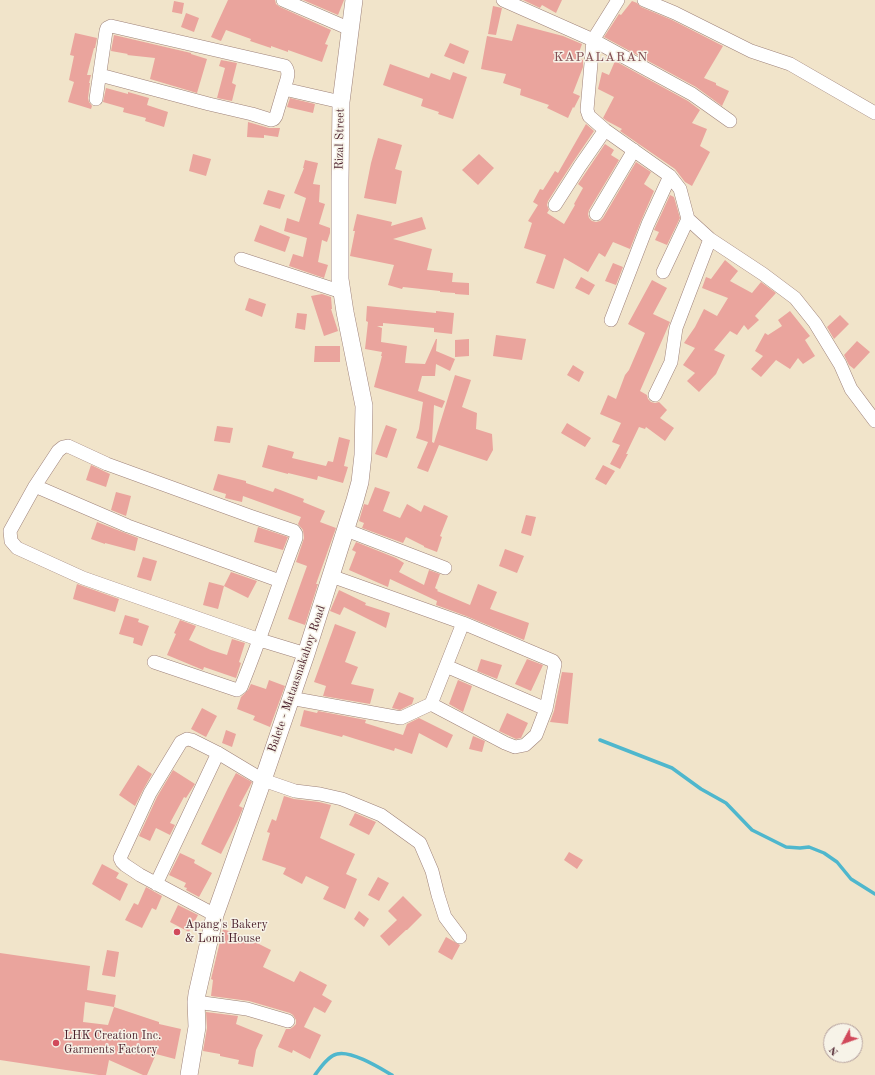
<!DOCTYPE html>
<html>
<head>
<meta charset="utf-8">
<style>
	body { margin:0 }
	#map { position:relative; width:875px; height:1075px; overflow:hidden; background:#f1e4ca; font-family:"Old Standard TT",serif }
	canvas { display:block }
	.north { position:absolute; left:823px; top:1023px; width:40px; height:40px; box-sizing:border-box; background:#f7f3e8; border:1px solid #b29e9c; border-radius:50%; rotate:229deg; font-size:11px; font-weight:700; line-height:16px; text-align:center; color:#4a1f2b }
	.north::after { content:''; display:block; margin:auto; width:14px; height:18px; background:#d1495b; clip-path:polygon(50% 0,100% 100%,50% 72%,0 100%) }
</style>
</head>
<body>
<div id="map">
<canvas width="875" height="1075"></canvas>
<div class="north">N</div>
</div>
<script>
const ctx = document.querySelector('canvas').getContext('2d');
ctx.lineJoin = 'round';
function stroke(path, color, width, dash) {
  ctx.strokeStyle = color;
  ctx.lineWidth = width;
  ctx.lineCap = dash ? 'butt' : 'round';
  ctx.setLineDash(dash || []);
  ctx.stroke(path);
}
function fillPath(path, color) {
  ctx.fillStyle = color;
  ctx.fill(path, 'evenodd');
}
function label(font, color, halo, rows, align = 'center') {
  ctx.font = font + ' "Old Standard TT",serif';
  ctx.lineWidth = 3;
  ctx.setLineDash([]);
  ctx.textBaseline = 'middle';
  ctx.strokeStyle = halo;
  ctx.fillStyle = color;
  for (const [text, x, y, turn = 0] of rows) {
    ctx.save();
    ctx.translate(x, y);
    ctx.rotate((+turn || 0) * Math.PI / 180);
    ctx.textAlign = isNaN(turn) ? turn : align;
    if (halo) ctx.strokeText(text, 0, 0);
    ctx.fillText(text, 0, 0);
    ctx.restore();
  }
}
stroke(new Path2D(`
	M600 740 672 768 701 789 726 803 752 830 786 847 800 848 809 847 824 853 837 862 851 879 875 894
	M315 1075C320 1068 328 1056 337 1054 351 1050 380 1068 392 1075`), '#4fb7cd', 3.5);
fillPath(new Path2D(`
	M228 0H275L276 4 280 7 331 30 325 44 328 45 322 62 288 50V52L271 46V48L250 41 251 39 226 30 221 41 211 37Z
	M303 0H344L338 15Z
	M523 0H562L556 13 542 5 540 8Z
	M174 1 184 3 182 14 172 12Z
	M632 1 637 3 641 7 672 20 723 46 704 78 716 83V85L729 91 722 106 696 87 604 37 619 14 621 15Z
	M493 6 502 8 496 35 488 34Z
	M186 13 199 18 194 32 181 27Z
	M517 24 563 36 582 44 577 58 583 60V67L573 93 580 96 574 108 573 107 568 118 547 108 549 105 520 95 521 89 503 83 506 74 481 69 487 36 512 41Z
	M75 33 97 38 95 48H94L87 75H91L89 83H90L88 98 89 102 92 106 91 109 68 102 74 82 69 80 74 56 70 55Z
	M114 35 191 53V54L207 59 197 93 150 79 155 58 127 55 128 54 111 51Z
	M450 43 469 51 464 64 444 56Z
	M221 60 237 63 232 83 236 85 232 101 217 98 225 68 219 66Z
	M615 61 688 101 700 110 692 123 707 129 700 146 710 152 692 186 685 182 675 169 620 131 622 129 607 121 603 118 614 97 598 89 602 72 609 75Z
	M390 64 429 78 431 73 450 80 453 72 467 77 453 119 438 114 439 112 421 106 423 99 383 85Z
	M106 88 128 94V92L149 98 147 105 168 112 164 127 145 121 146 118 123 112 124 108 103 102Z
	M290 98 315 104 313 113 287 107Z
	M248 122 269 128H280L278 137 264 135V138L247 137Z
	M586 124 594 131 573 162 548 201 547 205 549 210 547 213 564 224 575 205 574 204 583 188 578 184 605 144 614 150 611 155 619 160 589 210 588 214 589 218 592 221 596 222 600 221 603 218 636 162 651 172 644 184 654 191 641 221 630 249 613 242 605 257 599 253 588 272 564 258 554 289 536 283 546 255 524 248 532 223 528 221 538 205 533 202 540 189 543 190 555 171 558 173Z
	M378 138 402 145 395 169 402 171 396 204 364 198 371 163Z
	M193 154 211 159 206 176 189 171Z
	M479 154 494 168 478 185 462 170Z
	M305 160 318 163 313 184 320 185 319 202 325 204 319 224 330 228V233L327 242 322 240 318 262 328 265 324 278 289 266 293 254 303 257 307 238 284 231 287 218 299 222 306 198 294 193 304 168H303Z
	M268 190 285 195 280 209 263 204Z
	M670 195 674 197 680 218 667 245 655 240 659 232 654 230Z
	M357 214 392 222 391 226 422 217 426 229 393 239 432 249 427 270 453 273 452 282 469 283V295L455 294V293L440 292V291L403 287 402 289 388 285 394 265 350 256 355 231H353Z
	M260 225 290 237 285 252 254 241Z
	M725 260 738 271 730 281 752 293 761 282 776 293 755 316 759 320 748 330 744 325 737 335 730 331 714 350 725 355 716 374 699 392 687 381 695 373 683 365 695 348 684 343 695 327 704 309 717 316 728 298 702 288 706 277 711 279Z
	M613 263 623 267 616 285 605 281Z
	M581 277 595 285 589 295 575 288Z
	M652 280 667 288 653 314 670 322 640 391 647 395 648 399 651 402 655 403 659 402 667 410 660 418 674 428 665 441 646 427 645 429 639 427 626 454H628L620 469 610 464 620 445 612 442 621 423 600 414 608 395 616 399 625 375 629 370 645 333 628 324Z
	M322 294 331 297 332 309H331L338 331 324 336 311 296Z
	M249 298 266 304 262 317 245 310Z
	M367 306 436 313V311L454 313 452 334 434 332V328L383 323V326H377L382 328 381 342 407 346 405 363 425 364 436 339H437L436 351 455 359 450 371 436 364 435 376H422L418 391 445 401 442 408 434 405 432 442 434 443 455 375 471 380 462 407 477 413 476 429 492 434 493 450 487 461 439 445 428 472 417 468 428 442 416 438 419 429 423 402 374 387 382 356H381L382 352 365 349 368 322 366 321Z
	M790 311 810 336 805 340 815 356 803 364 798 358 790 369 776 360 761 377 751 369 763 356 755 351 765 333 768 335 782 326 778 320Z
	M297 313 307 314 305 330 295 328Z
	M840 315 849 324 834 339 827 327Z
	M496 335 526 339 522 360 493 356Z
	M469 339V356L455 357V340Z
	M857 341 870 352 854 369 849 365 844 355Z
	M315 346H340V362H314Z
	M573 365 584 372 579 382 567 375Z
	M567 423 591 438 585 447 561 433Z
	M386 425 397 429 387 458 375 454Z
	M217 426 233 428 230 443 214 441Z
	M339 437 350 440 344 466 348 467 343 483 318 476 317 480 288 473V474L262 467 268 445 294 452 292 458 326 466 328 461 333 462Z
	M91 465 110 474 106 487 86 480Z
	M603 465 615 471 606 485 595 479Z
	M218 474 246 481V483L273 492 275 488 304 499 303 502 325 511 320 522 336 528 316 584H318L305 625 288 619 307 566 296 562 304 538 303 530 298 524 301 517 243 496 242 502 225 498 226 494 213 490Z
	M375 487 390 492 383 511 400 518 407 504 421 512 424 505 448 516 440 536 442 537 437 552 424 547V546L406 537 403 543 362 528 364 523 359 521 364 504 368 505Z
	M116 492 131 496 126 516 111 510Z
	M526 515 536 517 531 536 521 533Z
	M97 522 138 538 135 551 105 543V544L91 539Z
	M258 527 288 537 283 550 254 542Z
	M356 542 396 558 404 563 399 572 424 585 429 570 440 574 435 588 438 590 437 591 470 605 478 584 497 592 490 609 529 623 524 640 466 616 436 605 437 601 390 579 388 587 349 570 356 552 352 550Z
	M505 549 524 556 517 573 499 566Z
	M143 557 157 561 151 581 137 577Z
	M231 572 257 581 248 598 224 586Z
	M209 582 224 586 218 609 203 605Z
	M77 584 119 599 115 612 73 599Z
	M339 590 366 603 365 605 390 613 386 628 344 607 340 615 330 611Z
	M125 615 139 619 138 622 149 626 142 646 133 643 134 638 119 634Z
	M180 620 196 626 189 640 211 650 227 655 232 639 245 643 239 662 241 663 236 678 204 667 203 670 167 655 176 634 174 633Z
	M335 624 356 632 345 662 358 667 351 684 374 689 370 704 323 696 326 686 314 682Z
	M481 659 502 665 497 679 477 671Z
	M527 659 543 665 531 691 515 684Z
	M562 672 573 673 568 724 550 722 554 711Z
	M269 680 285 686 270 727 253 720 255 716 237 709 241 697 248 690 251 684 266 689Z
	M458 680 472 686 463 712 449 704Z
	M399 692 414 698 412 704 400 710 392 708Z
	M202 708 217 716 206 737 191 729Z
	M304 710 317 713 318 711 366 720 365 723 403 735 407 724 419 718 453 735 447 748 419 733 412 754 395 748 394 751 343 735 342 737 300 726Z
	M507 713 528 723 521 738 516 739 499 731Z
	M226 730 236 734 232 747 222 743Z
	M473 736 485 741 482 752 469 749Z
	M138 765 152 774 143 790 135 806 119 795Z
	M173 770 195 784 186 798 184 797 170 823 175 825 170 835 156 828 150 841 139 836 157 797Z
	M236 773 252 782 239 806 243 808 237 822 221 854 201 844 228 788Z
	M284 796 294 799 319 802 331 805 320 838 355 854 346 874 357 879 345 909 323 899 329 887 306 876 302 884 283 874 286 868 262 860 270 833 267 832 272 819 276 821Z
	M355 813 376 822 369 835 349 825Z
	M569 852 583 860 577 869 564 860Z
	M180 853 195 860 194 863 212 873 199 897 186 890 187 888 184 887 186 883 169 875Z
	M102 864 119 873 116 878 128 884 120 901 92 884Z
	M378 877 389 883 379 901 368 895Z
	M146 887 162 896 156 910 152 908 142 928 125 920 134 903 138 905Z
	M403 896 422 915 407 930H406L389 946 380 936 397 920 388 911Z
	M178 905 198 915 189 932 170 922Z
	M359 911 369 919 364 927 354 919Z
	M223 929 243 936 271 950 263 967 294 982 300 971 327 985 322 995 332 1001 325 1013 314 1007 304 1027 321 1035 310 1059 293 1050 292 1053 278 1047 286 1029H290L293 1027 296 1024V1020L293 1015 290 1013 249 1001 211 996 213 980 211 979Z
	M446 937 460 945 452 960 438 952Z
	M107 950 119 952 115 977 102 975Z
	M0 953 90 966 87 990 116 995 114 1007 159 1022V1024L181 1029 175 1059 156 1054 147 1075H143L109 1060 106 1075H99L0 1060ZM85 1002 114 1007 108 1025 83 1022Z
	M206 1012 238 1016 236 1024 263 1035 256 1050 253 1067 238 1064 239 1060 220 1056V1054L203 1051 207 1028Z`), '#eaa49d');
const minor = new Path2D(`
	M283 0 350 29
	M503 0 593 40 692 94 730 121
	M618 0 593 40 587 110 589 116 605 130 670 176 680 189 688 219 663 272
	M644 0 675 13 751 51 790 64 875 113
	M100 75 209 104 252 114 271 120 274 119 276 116 284 89
	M96 99 106 31 107 28 111 26 285 66C291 73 286 81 284 89L341 102
	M555 205 580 166 605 130
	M596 214 634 150
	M688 219 710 239 763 274 795 298 815 323 840 364 851 389 875 421
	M241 259 342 292
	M611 320 648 224 670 176
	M655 395 671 362 676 328 710 239
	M35 486 58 451 63 447 68 446 107 464 250 516 294 531 296 534V538C277 588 261 638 241 687L237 690 154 662
	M346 530 445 568
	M280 581 128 526 35 486 10 531 11 541 17 548 83 578 260 640 306 654
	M446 666 546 709
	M290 698 401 718 431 704 505 743 515 747 525 745 536 735 546 709 555 664 553 661 463 623 331 576
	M431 704 463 623
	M156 884 218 753
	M215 915 140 875 125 865 122 862 120 858 150 793 181 742 187 739 192 740 218 753 263 780 295 791 320 794 342 799 381 815 420 843 432 871 438 895 445 917 460 937
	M196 1002 247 1009 288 1021`);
const major = new Path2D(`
	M189 1075 197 1027 196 1002 197 994 215 915 263 780 306 654 355 500 360 482 363 455 364 406 345 312 340 279V181L341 102 354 0`);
stroke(minor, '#9e827a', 14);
stroke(major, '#9e827a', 18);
stroke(minor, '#fff', 13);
stroke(major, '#fff', 17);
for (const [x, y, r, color] of [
	[177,932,4,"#d1495b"],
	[56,1043,4,"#d1495b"]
]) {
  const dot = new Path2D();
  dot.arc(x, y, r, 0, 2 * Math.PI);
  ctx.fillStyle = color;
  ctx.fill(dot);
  stroke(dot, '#f7f3e8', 1.5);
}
label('12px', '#4a1f2b', '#f7f3e8', [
	["Rizal Street",340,139,-89],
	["Balete - Mataasnakahoy Road",297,679,-71]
]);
label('12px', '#4a1f2b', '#f7f3e8', [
	["Apang's Bakery",185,925],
	["& Lomi House",185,939],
	["LHK Creation Inc.",64,1036],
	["Garments Factory",64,1050]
], 'left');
ctx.letterSpacing = '1px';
label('13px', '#824e53', '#f7f3e8', [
	["KAPALARAN",601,58]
]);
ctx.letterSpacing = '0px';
</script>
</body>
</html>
